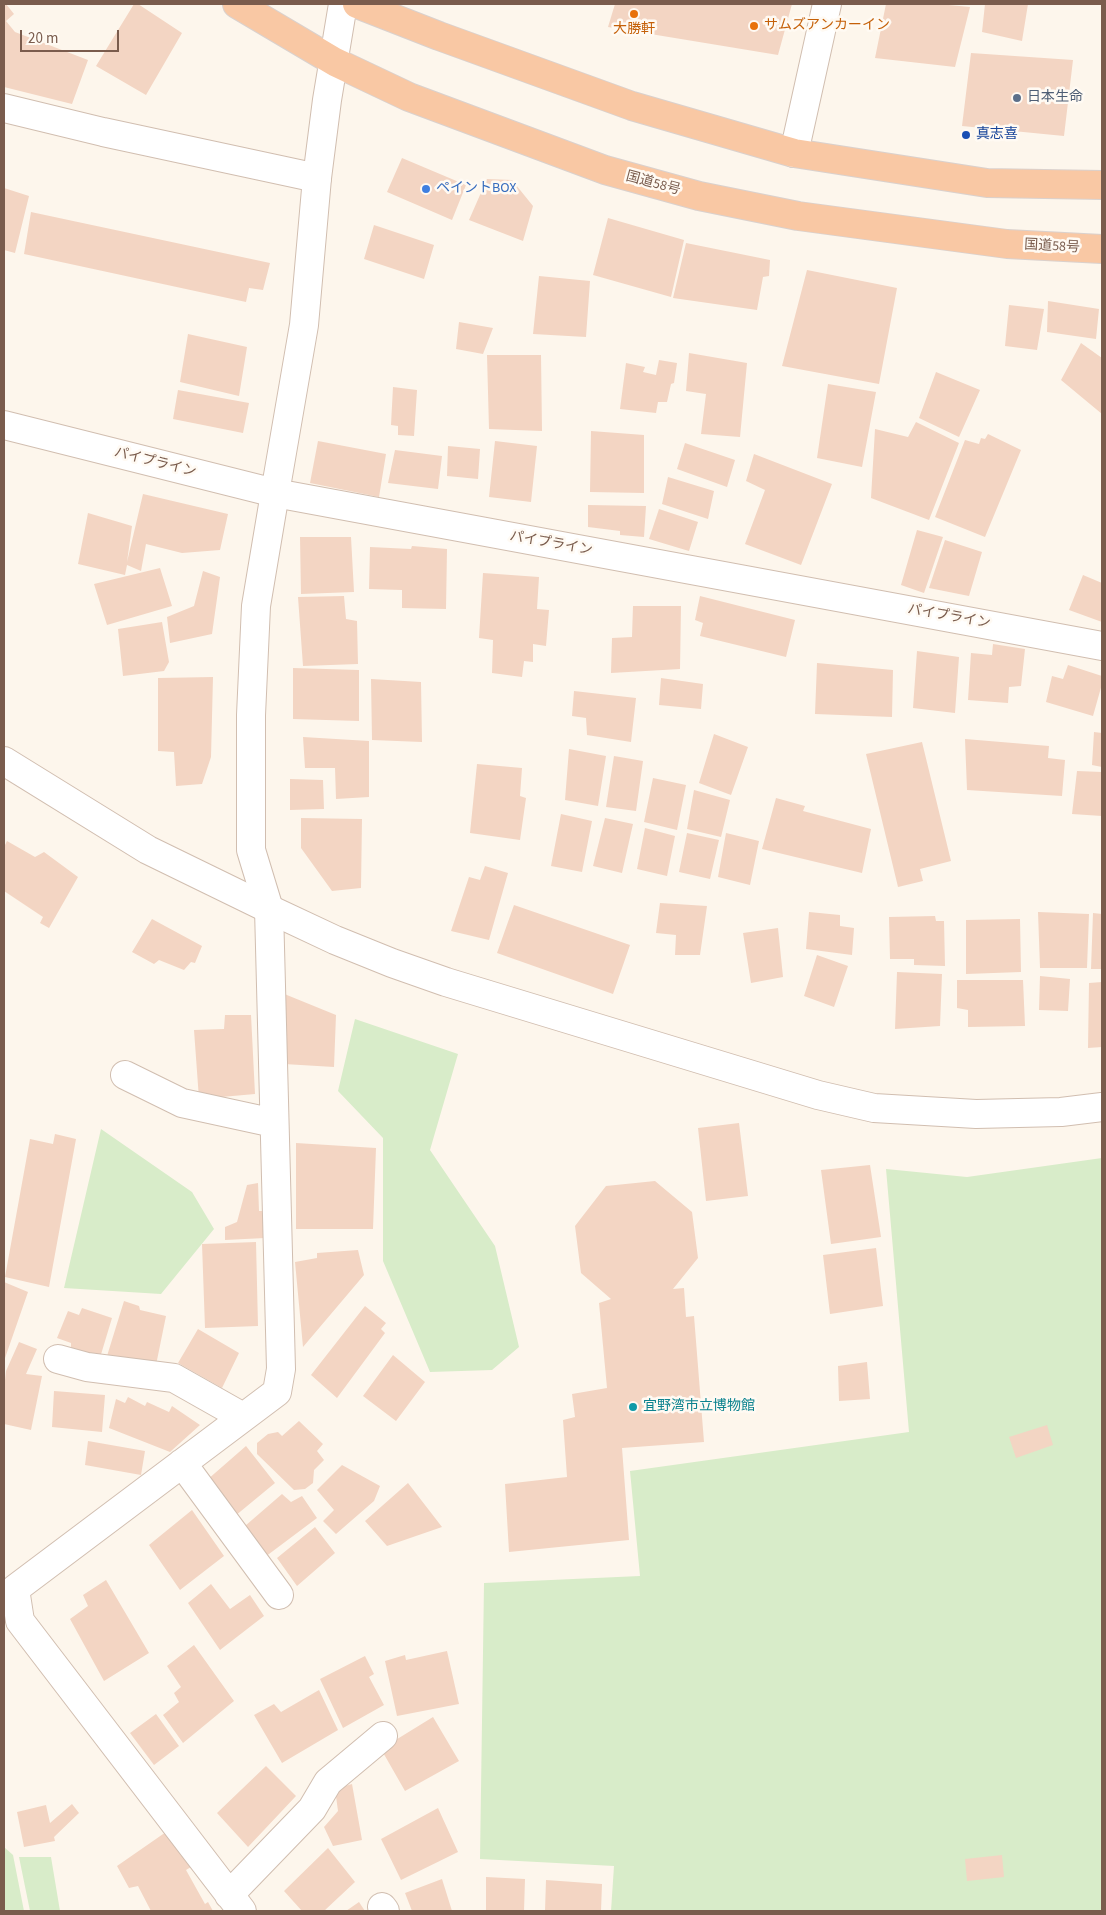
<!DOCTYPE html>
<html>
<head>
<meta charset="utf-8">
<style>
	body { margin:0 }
	#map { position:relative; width:1106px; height:1915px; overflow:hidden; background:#fdf6ec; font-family:"Source Sans 3",sans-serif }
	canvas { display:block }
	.frame { position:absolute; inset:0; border:5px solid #7a5c4d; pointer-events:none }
	.scale { position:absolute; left:20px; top:30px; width:99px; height:22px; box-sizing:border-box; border:2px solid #7a5c4d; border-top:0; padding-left:6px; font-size:15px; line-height:18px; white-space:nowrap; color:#7a5c4d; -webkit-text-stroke:4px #fffaf3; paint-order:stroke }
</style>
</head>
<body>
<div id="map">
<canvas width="1106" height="1915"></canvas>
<div class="frame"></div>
<div class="scale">20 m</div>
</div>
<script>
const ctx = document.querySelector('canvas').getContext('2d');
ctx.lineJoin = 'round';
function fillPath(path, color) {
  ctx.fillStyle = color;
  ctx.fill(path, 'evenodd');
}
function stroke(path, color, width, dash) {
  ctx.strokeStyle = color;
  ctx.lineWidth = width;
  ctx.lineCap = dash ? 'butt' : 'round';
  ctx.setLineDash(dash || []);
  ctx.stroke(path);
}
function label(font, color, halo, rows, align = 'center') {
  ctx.font = font + ' "Source Sans 3","Noto Sans JP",sans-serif';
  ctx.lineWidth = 5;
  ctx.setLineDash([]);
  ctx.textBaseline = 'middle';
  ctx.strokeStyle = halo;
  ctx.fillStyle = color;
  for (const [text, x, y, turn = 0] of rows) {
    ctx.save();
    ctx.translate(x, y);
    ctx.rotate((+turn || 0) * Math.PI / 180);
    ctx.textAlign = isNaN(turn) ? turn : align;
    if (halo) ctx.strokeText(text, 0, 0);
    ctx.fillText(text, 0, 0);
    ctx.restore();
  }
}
fillPath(new Path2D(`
	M355 1019 458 1054 430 1150 495 1246 519 1347 492 1370 430 1372 383 1261V1138L338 1091Z
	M101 1129 192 1192 214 1229 161 1294 64 1288Z
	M1102 1158V1911H611L614 1866 480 1859 484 1583 640 1576 630 1471 909 1432 886 1169 967 1177Z
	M4 1847 13 1855 24 1911H4Z
	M19 1857H51L60 1911H30Z`), '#d8ecc9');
fillPath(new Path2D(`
	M4 4H6L14 14 6 21 15 32 88 60 72 104 4 87Z
	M134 4H138L182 33 146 95 96 66Z
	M615 4H792L778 55 608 27Z
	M886 4H938L970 7 955 67 875 58Z
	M985 4H1028L1022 41 982 32Z
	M971 53 1073 60 1064 136 962 126Z
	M402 158 466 185 452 220 387 192Z
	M487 179 512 180 533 206 523 241 469 220Z
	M4 188 29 196 15 253 4 250Z
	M31 212 270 263 263 290 249 288 246 302 24 254Z
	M608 218 684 240 671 297 593 275Z
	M374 225 434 245 424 279 364 259Z
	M686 243 770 260 769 276 763 277 757 310 673 298Z
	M807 270 897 288 879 384 782 366Z
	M539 276 590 281 586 337 533 334Z
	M1048 301 1099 309 1096 339 1047 332Z
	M1009 305 1044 309 1037 350 1005 346Z
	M459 322 493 328 483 354 456 349Z
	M188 334 247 347 239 396 180 382Z
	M1081 343 1102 358V414L1061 380Z
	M689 353 747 363 740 437 701 434 706 394 686 391Z
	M487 355H541L542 431 489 429Z
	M659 360 677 363 674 383 671 384 667 402H658L656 413 620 409 626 363 645 367 643 372 656 375Z
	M936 372 980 390 959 437 919 418Z
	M828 384 876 392 862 467 817 458Z
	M393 387 417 390 414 436 398 435V426L391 425Z
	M178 390 249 403 243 433 173 419Z
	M916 422 959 443 929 520 871 498 875 429 908 437Z
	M591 431 644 435V493L590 492Z
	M988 434 1021 450 985 537 935 517 965 440 979 444 981 438 985 439Z
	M318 441 386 454 379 497 310 483Z
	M495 441 537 446 531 502 489 497Z
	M685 443 735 460 727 487 677 469Z
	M448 446 480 449 478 479 447 476Z
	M395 450 442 456 438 489 388 483Z
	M754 454 832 484 801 565 745 544 765 490 746 481Z
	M668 477 714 491 708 519 662 504Z
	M143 494 228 514 220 550 182 553 146 544 141 571 127 565 125 575 78 564 88 513 132 526 127 562Z
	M588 505 646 506 644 537 620 535V531L588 527Z
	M659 509 698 522 689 551 649 539Z
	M917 530 943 537 924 593 901 585Z
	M300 537H351L354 592 301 594Z
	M945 540 982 552 969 596 929 588Z
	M412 546 447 549 446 609 402 608V590L369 589 370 547 411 549Z
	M160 568 172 606 107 625 94 584Z
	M203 571 220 577 212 634 170 643 167 617 194 606Z
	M483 573 539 577 537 609 549 610 546 646 533 644V662L524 661 522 677 492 673 493 640 479 638Z
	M1083 575 1102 583V622L1069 610Z
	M344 596 346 619 357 621 358 664 303 666 298 597Z
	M700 596 795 620 786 657 700 636 703 623 695 620Z
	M633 606H681L680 669 611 673 612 638 632 637Z
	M162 622 169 662 164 671 123 676 118 629Z
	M993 644 1025 649 1021 686 1009 687 1008 703 968 700 971 653 992 655Z
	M917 651 959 657 955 713 913 708Z
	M817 663 893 670 892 717 815 714Z
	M1068 665 1102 676V684L1093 716 1046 702 1052 676 1063 679Z
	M293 668 359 670V721L293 719Z
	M213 677 211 757 202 784 176 786 174 752 158 751V678Z
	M661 678 703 684 701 709 659 705Z
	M371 679 421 682 422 742 372 740Z
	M574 691 636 698 631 742 587 735 586 718 572 716Z
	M1094 732 1102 733V767L1092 765Z
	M714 734 748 747 731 795 699 783Z
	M303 737 369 741V797L336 799 335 768H305Z
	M965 739 1049 746 1048 758 1065 760 1062 796 967 790Z
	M922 742 951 861 920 869 923 881 898 887 866 754Z
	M569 749 606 756 598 806 565 800Z
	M614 756 643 761 636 811 606 807Z
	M477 764 522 768 520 796 526 798 520 840 470 833Z
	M1077 771 1102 772V816L1072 814Z
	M653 778 686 785 677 830 644 822Z
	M290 779 323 780 324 809 290 810Z
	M694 790 730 800 721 837 687 829Z
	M776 798 805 806 803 811 871 829 862 873 762 849Z
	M561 814 592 821 582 872 551 866Z
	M301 818 362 819 361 888 332 891 301 848Z
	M605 818 633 824 622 873 593 866Z
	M645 828 675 836 667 876 637 869Z
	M687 833 719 840 710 879 679 872Z
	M726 833 759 841 750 885 718 877Z
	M7 841 35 857 44 852 78 877 49 928 40 923 43 917 4 891V847Z
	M485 866 508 873 489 940 451 931 469 877 480 880Z
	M660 903 707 906 700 955H675L676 935 656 933Z
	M514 905 630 945 613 994 497 953Z
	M809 912 840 915V926L854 928 852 955 806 949Z
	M1038 912 1089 914 1087 968H1040Z
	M1093 913 1102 914V969H1091Z
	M935 916 936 921H944L945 966 914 965V959H890L889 917Z
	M152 919 202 946 195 963 191 962 184 970 159 960 154 964 132 952Z
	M1020 919 1021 972 966 974V920Z
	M778 928 783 977 751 983 743 933Z
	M817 955 848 966 834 1007 804 996Z
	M897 972 942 974 940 1026 895 1029Z
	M1040 976 1070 979 1068 1011 1039 1010Z
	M957 980H1023L1025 1026 968 1027V1010L957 1008Z
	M1102 982V1047L1088 1048 1089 983Z
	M282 993 336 1015 334 1067 284 1064Z
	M225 1015H251L255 1094 199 1099 194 1030 224 1029Z
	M739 1123 748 1196 706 1201 698 1128Z
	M55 1134 76 1139 49 1287 5 1277 30 1139 53 1144Z
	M296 1143 376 1148 373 1229H296Z
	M870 1165 881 1237 831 1244 821 1170Z
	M655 1181 692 1212 698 1258 673 1289 684 1288 686 1317 694 1316 704 1442 622 1448 629 1540 509 1552 505 1484 567 1477 563 1420 575 1417 572 1394 607 1388 599 1303 611 1299 581 1273 575 1226 606 1186Z
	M258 1183 259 1211H263L265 1238 225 1240V1227L237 1222 247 1185Z
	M256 1242 258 1326 205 1328 202 1244Z
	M876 1248 883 1306 830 1314 823 1255Z
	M358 1250 364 1275 303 1347 295 1262 317 1258V1253Z
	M4 1282 28 1292 4 1361Z
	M124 1301 139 1306 140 1310 166 1316 155 1370 107 1356Z
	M365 1306 386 1323 381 1329 385 1333 337 1398 311 1375Z
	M82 1308 112 1318 99 1361 71 1349V1343L57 1338 68 1311 79 1315Z
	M198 1329 239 1353 222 1388 178 1363Z
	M19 1342 37 1349 26 1374 42 1376 31 1430 4 1424V1389L6 1371Z
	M393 1355 425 1382 396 1421 363 1396Z
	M867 1362 870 1399 839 1401 838 1366Z
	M54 1391 105 1395 102 1432 52 1427Z
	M128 1397 145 1406 147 1402 169 1412 172 1406 200 1425 170 1452 109 1428 116 1399 125 1403Z
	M299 1421 323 1444 317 1451 324 1460 314 1470 313 1483 305 1489 294 1490 257 1454V1443L268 1434 278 1432 282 1436Z
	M1047 1425 1053 1445 1016 1458 1009 1437Z
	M88 1441 145 1451 141 1475 85 1465Z
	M246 1446 275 1483 235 1516 207 1480Z
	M342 1465 380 1486 374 1501 336 1534 323 1521 334 1510 317 1490Z
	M408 1483 442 1527 387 1546 365 1521Z
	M282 1494 291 1502 302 1496 317 1518 265 1557 245 1526Z
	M192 1510 224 1556 180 1590 149 1545Z
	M315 1527 335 1553 297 1586 277 1558Z
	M106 1580 149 1653 104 1681 70 1619 88 1606 83 1595Z
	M211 1584 230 1609 250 1595 264 1616 220 1650 188 1603Z
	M194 1645 234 1701 183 1743 163 1715 179 1702 174 1693 181 1687 167 1666Z
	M447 1651 459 1704 397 1716 385 1661 405 1655 406 1660Z
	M365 1656 374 1674 369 1677 384 1705 343 1728 320 1679Z
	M319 1690 338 1730 282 1763 254 1715 274 1704 281 1712Z
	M156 1714 179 1746 154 1765 130 1733Z
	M433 1717 459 1761 405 1791 381 1749Z
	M266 1766 296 1796 248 1847 217 1813Z
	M352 1784 362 1840 333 1846 324 1827 338 1811 335 1789Z
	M72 1804 79 1813 54 1837 55 1841 24 1847 17 1812 46 1805 50 1823Z
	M438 1808 458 1852 401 1880 381 1839Z
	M166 1832 191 1867 186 1870 205 1904 208 1902 213 1911H151L138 1886 129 1888 117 1866Z
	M328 1848 355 1882 324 1911H302L284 1891Z
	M1002 1855 1004 1877 967 1881 965 1859Z
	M486 1877 525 1879 524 1911H486Z
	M442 1879 452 1911H412L405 1893Z
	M546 1880 602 1884 601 1911H545Z
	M359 1902 365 1911H346Z`), '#f3d5c3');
const minor = new Path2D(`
	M4 108 103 132 317 178
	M794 153 827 4
	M125 1075 182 1103 274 1123
	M58 1359 87 1367 174 1378 243 1417
	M182 1463 279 1595
	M229 1895 312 1809 328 1782 383 1736
	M382 1907 385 1911
	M242 1911 20 1621 15 1589 277 1392 281 1369 269 909 251 850V715L256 606 275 493`);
const tertiary = new Path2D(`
	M4 425 275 493 1102 646
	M275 493 304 325 317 178 327 100 343 4
	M4 761 148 850 269 909 335 940 392 963 446 982 818 1095 874 1108 976 1114 1061 1112 1102 1107`);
const trunk = new Path2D(`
	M237 4 335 62 409 97 605 170 699 196 798 216 1007 244 1102 249
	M357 4 439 36 632 106 794 153 987 183 1102 185`);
stroke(minor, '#d1beb0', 30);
stroke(tertiary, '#d1beb0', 30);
stroke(trunk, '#dad1cd', 30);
stroke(minor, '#fff', 28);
stroke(tertiary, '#fff', 28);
stroke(trunk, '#f9c8a4', 28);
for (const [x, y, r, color] of [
	[634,14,5,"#e8710a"],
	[754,26,5,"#e8710a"],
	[1017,98,5,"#5c6f8a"],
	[966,135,5,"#1a4fb4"],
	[426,189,5,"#3f7fe0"],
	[633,1407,5,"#0f9aa8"]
]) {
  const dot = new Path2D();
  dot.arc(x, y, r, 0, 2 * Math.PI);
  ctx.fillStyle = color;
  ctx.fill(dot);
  stroke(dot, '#fffaf3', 2);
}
label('14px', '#c56008', '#fffaf3', [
	["サムズアンカーイン",764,26],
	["大勝軒",634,30,"center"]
], 'left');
label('14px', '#4e5e75', '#fffaf3', [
	["日本生命",1027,98]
], 'left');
label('14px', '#164399', '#fffaf3', [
	["真志喜",976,135]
], 'left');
label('14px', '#7a5c4d', '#fffaf3', [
	["国道58号",653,184,15],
	["国道58号",1052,247,3],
	["パイプライン",155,463,14],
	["パイプライン",551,544,10],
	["パイプライン",949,617,10]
]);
label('14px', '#366cbe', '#fffaf3', [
	["ペイントBOX",436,189]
], 'left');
label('14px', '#0d838f', '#fffaf3', [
	["宜野湾市立博物館",643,1407]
], 'left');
</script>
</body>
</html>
